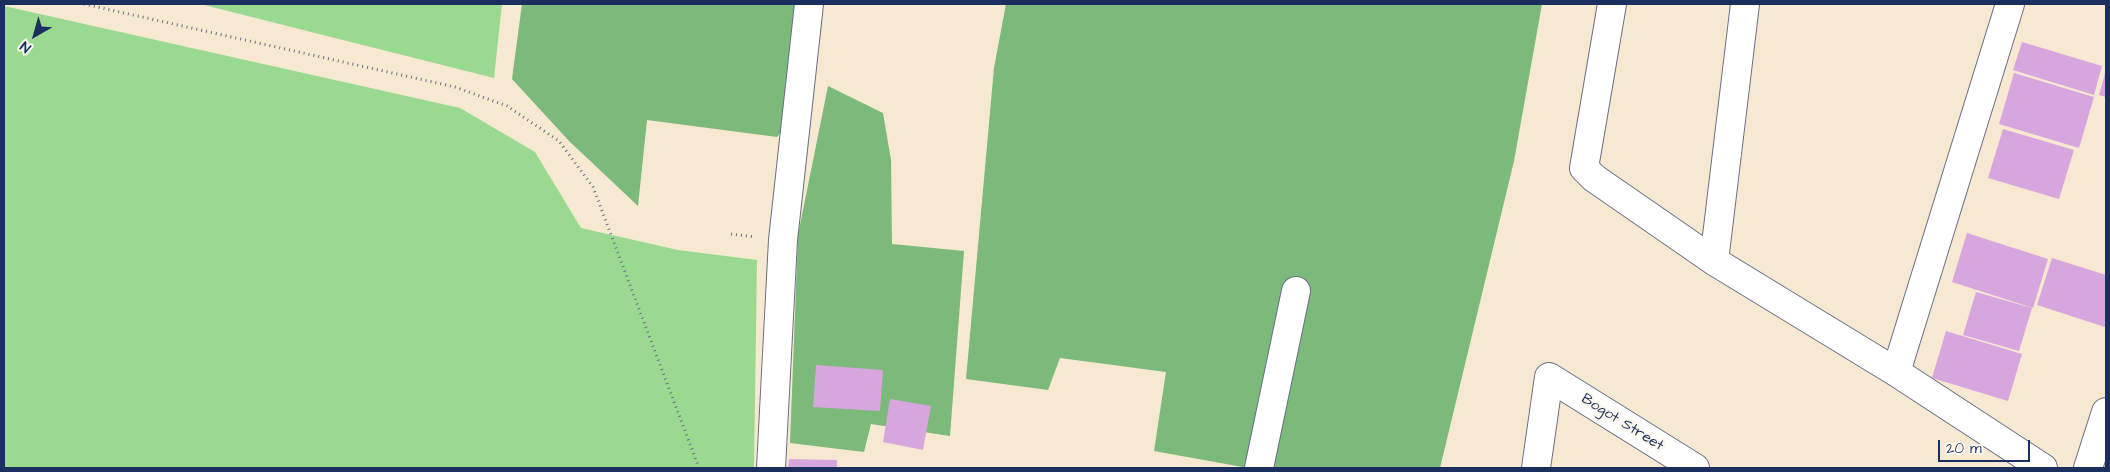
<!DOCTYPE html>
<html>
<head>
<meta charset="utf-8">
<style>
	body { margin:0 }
	#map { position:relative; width:2110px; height:472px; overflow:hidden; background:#f6e8d1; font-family:"Architects Daughter",sans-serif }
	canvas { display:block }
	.frame { position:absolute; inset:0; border:5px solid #1b2f5e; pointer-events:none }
	.north { position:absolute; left:10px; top:10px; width:50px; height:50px; -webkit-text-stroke:4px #fbf7ec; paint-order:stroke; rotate:218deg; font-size:14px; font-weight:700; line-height:20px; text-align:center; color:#1b2f5e }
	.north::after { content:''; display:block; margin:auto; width:18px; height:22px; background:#1b2f5e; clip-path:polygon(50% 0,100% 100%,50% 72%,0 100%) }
	.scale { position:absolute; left:1938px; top:440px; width:92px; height:22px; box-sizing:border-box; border:2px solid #1b2f5e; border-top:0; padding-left:6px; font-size:15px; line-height:18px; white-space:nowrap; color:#1b2f5e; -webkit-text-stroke:4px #fbf7ec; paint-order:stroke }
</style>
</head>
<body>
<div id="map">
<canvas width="2110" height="472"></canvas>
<div class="frame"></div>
<div class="north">N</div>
<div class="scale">20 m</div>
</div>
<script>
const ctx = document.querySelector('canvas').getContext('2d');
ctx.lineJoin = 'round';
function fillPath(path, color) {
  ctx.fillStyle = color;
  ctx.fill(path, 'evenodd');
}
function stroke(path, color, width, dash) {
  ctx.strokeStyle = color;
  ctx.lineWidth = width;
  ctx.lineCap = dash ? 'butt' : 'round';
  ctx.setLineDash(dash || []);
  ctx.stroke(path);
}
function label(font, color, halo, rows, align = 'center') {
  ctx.font = font + ' "Architects Daughter",sans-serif';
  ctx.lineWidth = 5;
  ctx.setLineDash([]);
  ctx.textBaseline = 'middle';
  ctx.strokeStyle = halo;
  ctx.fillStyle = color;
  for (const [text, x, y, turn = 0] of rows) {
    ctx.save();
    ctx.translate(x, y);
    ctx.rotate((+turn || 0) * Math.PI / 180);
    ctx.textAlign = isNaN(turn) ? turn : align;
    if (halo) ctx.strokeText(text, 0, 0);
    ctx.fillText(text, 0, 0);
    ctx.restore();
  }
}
fillPath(new Path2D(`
	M200 4H502L494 78Z
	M4 6 460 108 535 152 581 228 678 250 757 260 754 468H4Z`), '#9ada90');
fillPath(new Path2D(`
	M522 4H800L785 127 777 137 647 120 638 206 569 141 512 79Z
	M1006 4H1542L1514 161 1440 468H1248L1154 451 1166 372 1060 358 1048 390 966 379 994 68Z
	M828 86 883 113 891 160 892 244 964 251 950 436 871 424 864 452 790 443 798 235Z`), '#7bba7a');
fillPath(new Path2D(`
	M2022 42 2102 66 2094 95 2013 70Z
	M2106 70V97L2099 95Z
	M2014 73 2094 97 2079 148 1999 124Z
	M2003 129 2074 150 2059 199 1988 178Z
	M1967 233 2048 259 2033 308 1952 282Z
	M2052 258 2106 275 2105 327 2037 305Z
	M1976 292 2032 308 2019 351 1963 335Z
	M1946 331 2022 354 2008 401 1932 378Z
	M816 365 883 370 880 411 813 407Z
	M890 399 931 406 923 450 883 442Z
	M789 459 837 460V468H788Z`), '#d7a6df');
const minor = new Path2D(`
	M1612 4 1584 168 1594 178 1714 261 1896 372 2043 468
	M1714 261 1745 4
	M1896 372 2010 4
	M771 468 783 240 809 4
	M1259 468 1296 291
	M1536 468 1549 377 1695 468
	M2088 468 2106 412`);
stroke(minor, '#687086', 30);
stroke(new Path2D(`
	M84 4 455 87 507 106 559 141 593 187 699 468
	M731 234 755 237`), '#687086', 3, [1, 4]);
stroke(minor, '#fff', 28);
label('15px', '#1b2f5e', '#fbf7ec', [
	["Bogot Street",1622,423,32]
]);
</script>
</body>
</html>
